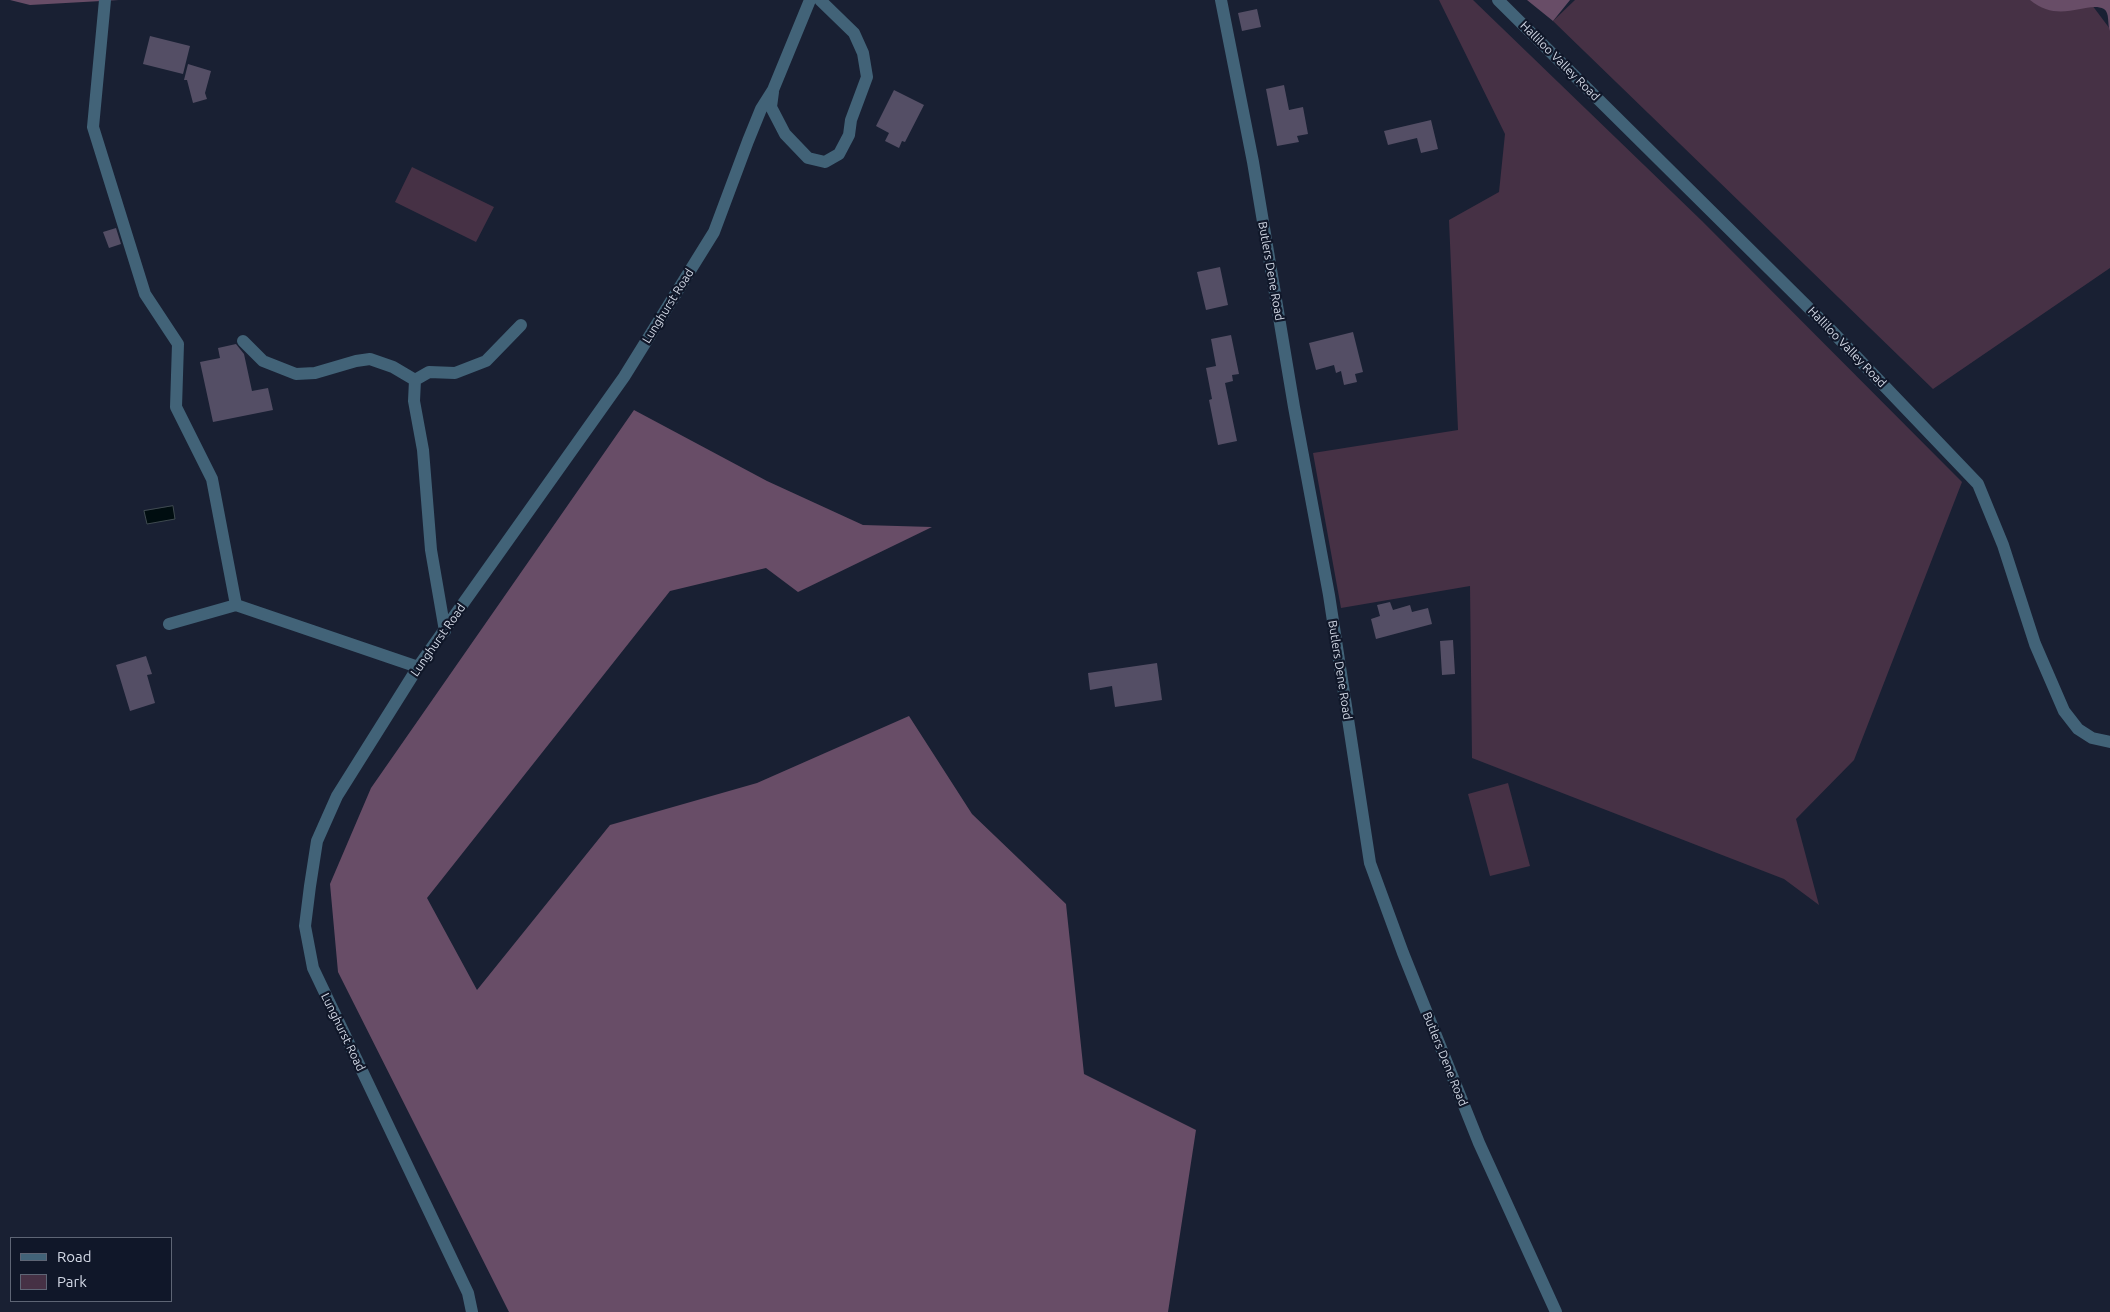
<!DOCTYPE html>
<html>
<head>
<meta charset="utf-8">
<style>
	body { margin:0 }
	#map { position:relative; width:2110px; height:1312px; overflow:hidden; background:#192033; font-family:Ubuntu,sans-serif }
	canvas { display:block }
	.legend { position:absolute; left:10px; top:1237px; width:162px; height:65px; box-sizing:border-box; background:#101729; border:1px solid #5e6575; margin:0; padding:6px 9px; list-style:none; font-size:15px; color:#d3d9e6 }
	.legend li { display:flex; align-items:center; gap:10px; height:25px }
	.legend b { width:25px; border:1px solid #5e6575 }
</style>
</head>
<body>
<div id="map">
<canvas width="2110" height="1312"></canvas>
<ul class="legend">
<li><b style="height:6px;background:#426378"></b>Road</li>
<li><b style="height:14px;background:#463145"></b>Park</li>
</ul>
</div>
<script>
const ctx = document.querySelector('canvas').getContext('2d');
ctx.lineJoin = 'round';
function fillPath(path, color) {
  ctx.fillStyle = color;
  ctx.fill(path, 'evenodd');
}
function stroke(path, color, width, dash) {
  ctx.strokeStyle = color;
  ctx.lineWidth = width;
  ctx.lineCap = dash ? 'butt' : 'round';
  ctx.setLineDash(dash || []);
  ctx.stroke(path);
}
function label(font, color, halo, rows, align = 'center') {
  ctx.font = font + ' Ubuntu,sans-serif';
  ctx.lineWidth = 4.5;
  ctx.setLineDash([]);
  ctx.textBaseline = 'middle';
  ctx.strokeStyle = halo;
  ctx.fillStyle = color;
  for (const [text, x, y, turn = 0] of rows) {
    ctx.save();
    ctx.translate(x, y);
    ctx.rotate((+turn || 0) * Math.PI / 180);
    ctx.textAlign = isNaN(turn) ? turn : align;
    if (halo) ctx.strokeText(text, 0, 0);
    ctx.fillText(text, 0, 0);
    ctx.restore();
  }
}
fillPath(new Path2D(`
	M1439 0H1473L1702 221 1962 482 1854 760 1796 819 1819 905 1784 879 1472 758 1470 586 1341 608 1313 453 1458 430 1449 220 1499 192 1505 134Z
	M1575 0H2035L2092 5 2110 29V268L1933 389 1553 21Z
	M412 167 494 207 476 242 395 202Z
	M1508 783 1530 866 1490 876 1468 794Z`), '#463145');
fillPath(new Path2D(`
	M10 0H119L30 5Z
	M1527 0H1570L1553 21Z
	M2030 0H2110V31C2107 24 2110 13 2104 9 2087 0 2060 25 2030 0Z
	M634 410 767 481 863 525 932 527 798 592 766 568 670 591 427 898 477 990 610 825 757 783 909 716 972 814 1066 904 1084 1074 1196 1130 1168 1312H509L338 972 330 884 371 788Z`), '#684d67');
const water = new Path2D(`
	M173 506 175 519 147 524 144 511Z`);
fillPath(water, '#000d10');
stroke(water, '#3f4a50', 1);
fillPath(new Path2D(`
	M1257 9 1261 27 1242 31 1238 13Z
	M150 36 190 46 183 74 143 64Z
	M188 64 211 71 205 93 207 99 193 103 187 80H184Z
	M1284 85 1289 110 1303 107 1308 134 1297 136 1299 142 1277 146 1266 89Z
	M894 90 924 105 905 142 902 141 899 148 885 141 889 133 876 126Z
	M1431 120 1438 149 1421 153 1417 138 1388 145 1384 131Z
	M116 228 121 244 109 248 103 232Z
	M1220 267 1228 305 1206 310 1197 272Z
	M1353 332 1363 372 1355 374 1357 382 1344 385 1341 371 1336 373 1334 365 1316 370 1309 343Z
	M1231 335 1239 374 1232 375 1233 381 1225 383 1237 441 1218 445 1209 400 1212 399 1206 368 1216 366 1211 339Z
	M236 344 244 354 252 391 268 388 273 410 213 422 200 362 220 358 218 348Z
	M1390 602 1393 610 1410 605 1412 612 1428 608 1432 624 1376 639 1371 619 1380 616 1377 605Z
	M1453 640 1455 674 1442 675 1440 641Z
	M146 656 152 674 147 675 155 703 130 711 116 665Z
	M1157 663 1162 700 1115 707 1112 686 1090 690 1088 673Z`), '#544e65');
stroke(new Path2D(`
	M105 0 93 127 145 294 178 344 176 407 212 479 236 605
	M1221 0 1253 162 1294 407 1329 595 1370 863 1403 953 1479 1143 1556 1312
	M1498 0 1827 326 1978 484 2003 545 2035 644 2064 711 2078 729 2092 738 2110 742
	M773 92 771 107 785 134 808 158 825 162 839 154 849 135 851 120 867 77 863 53 854 33 820 0
	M243 341 263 361 296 374 315 373 356 361 370 359 393 367 415 380
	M169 624 236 605 418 667
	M445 631 431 550 423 450 414 401 415 380 429 372 455 373 486 361 521 325
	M472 1312 468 1293 313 968 305 926 310 886 317 841 337 796 418 667 624 377 714 232 748 141 761 109 773 90 810 0`), '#426378', 12);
label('12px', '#d3d9e6', '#101729', [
	["Halliloo Valley Road",1560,61,45],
	["Butlers Dene Road",1271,271,80],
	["Lunghurst Road",668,306,-58],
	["Halliloo Valley Road",1847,347,46],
	["Lunghurst Road",438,640,-55],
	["Butlers Dene Road",1340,670,81],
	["Lunghurst Road",343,1032,64],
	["Butlers Dene Road",1445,1059,68]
]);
</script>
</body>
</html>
